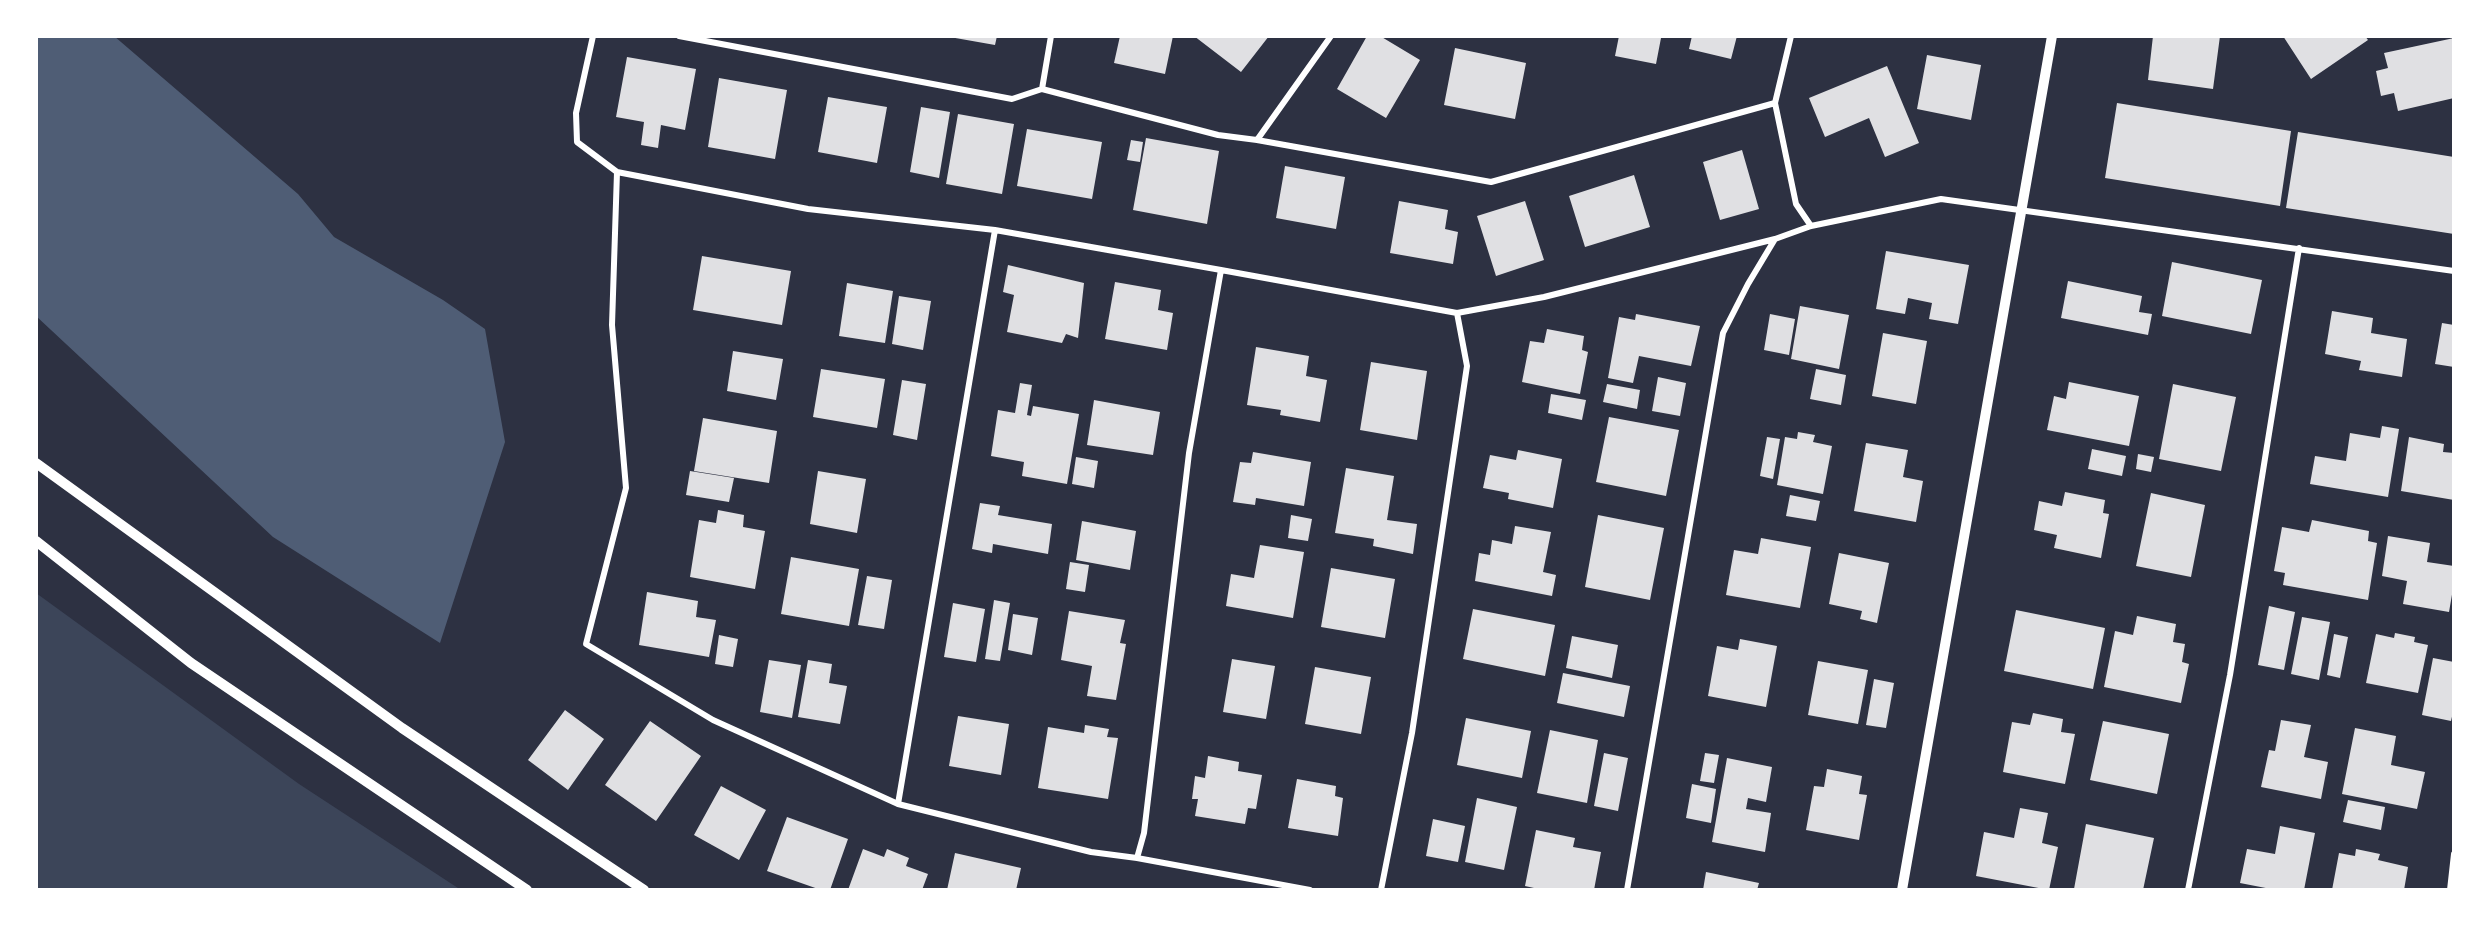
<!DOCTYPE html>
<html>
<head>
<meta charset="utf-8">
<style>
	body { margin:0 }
	#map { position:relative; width:2490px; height:926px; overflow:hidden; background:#2d3142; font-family:"Noto Serif",serif }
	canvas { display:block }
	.frame { position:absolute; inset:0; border:38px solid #fff; pointer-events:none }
</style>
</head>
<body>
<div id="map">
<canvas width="2490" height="926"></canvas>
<div class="frame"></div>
</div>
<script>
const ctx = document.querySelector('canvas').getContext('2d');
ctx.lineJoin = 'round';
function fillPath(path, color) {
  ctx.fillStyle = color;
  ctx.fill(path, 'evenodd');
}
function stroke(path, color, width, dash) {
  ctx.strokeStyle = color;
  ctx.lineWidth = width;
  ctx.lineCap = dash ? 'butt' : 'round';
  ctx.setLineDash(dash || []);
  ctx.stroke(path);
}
fillPath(new Path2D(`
	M36 593 299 784 461 890H36Z`), '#3c4559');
fillPath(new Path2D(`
	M36 36H114L298 194 334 237 443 300 485 329 505 442 440 643 273 537 36 316Z`), '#4f5d75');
fillPath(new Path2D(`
	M944 36H997L995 45Z
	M1120 36H1173L1165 74 1114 63Z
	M1194 36H1269L1241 72Z
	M1367 36H1380L1420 60 1386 118 1337 89Z
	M1619 36 1661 38 1656 64 1615 56Z
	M1692 36H1737L1731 59 1689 49Z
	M2153 36H2220L2213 89 2148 80Z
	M2283 36H2365L2368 40 2311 79Z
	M2454 38V98L2398 111 2394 93 2381 96 2376 71 2388 68 2384 53Z
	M1455 48 1526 63 1515 119 1444 105Z
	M1927 55 1981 65 1971 120 1917 109Z
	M627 57 696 69 685 130 661 125 658 148 641 145 644 122 616 117Z
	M1887 66 1919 143 1885 157 1869 118 1825 137 1809 98Z
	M719 78 787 90 775 159 708 147Z
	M828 97 887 107 877 163 818 152Z
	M2117 103 2291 131 2280 206 2105 178Z
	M921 107 950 112 939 178 910 172Z
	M958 114 1014 124 1002 194 946 184Z
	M1027 129 1102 142 1092 199 1017 186Z
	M2298 132 2454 157V234L2286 208Z
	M1146 138 1219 151 1207 224 1133 210Z
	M1131 140 1143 142 1140 162 1127 160Z
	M1742 150 1759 209 1720 220 1703 162Z
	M1285 166 1345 177 1336 229 1276 218Z
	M1634 175 1650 227 1585 247 1569 196Z
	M1399 201 1448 210 1445 229 1458 232 1453 264 1390 253Z
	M1525 201 1544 260 1496 276 1477 216Z
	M1886 251 1969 265 1958 324 1929 319 1932 303 1908 298 1905 314 1876 309Z
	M702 256 791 271 782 325 693 310Z
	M2172 262 2262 280 2251 334 2162 316Z
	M1008 265 1084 283 1078 338 1066 334 1062 343 1007 332 1014 295 1003 292Z
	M2068 281 2142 296 2139 312 2152 314 2148 335 2061 318Z
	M1115 282 1161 290 1158 310 1173 313 1167 350 1105 339Z
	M847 283 893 291 885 343 839 336Z
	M899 296 931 301 923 350 892 344Z
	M1800 306 1849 315 1839 369 1791 359Z
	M2332 311 2373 318 2371 333 2407 339 2402 377 2359 370 2361 361 2325 354Z
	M1636 314 1700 326 1691 366 1639 356 1633 383 1608 378 1619 317 1635 320Z
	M1770 314 1795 319 1789 355 1764 350Z
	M2442 323 2454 325V367L2435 364Z
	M1547 329 1584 336 1582 350 1588 352 1580 394 1522 382 1530 341 1544 343Z
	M1883 333 1927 341 1916 404 1872 396Z
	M1256 347 1309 356 1306 376 1327 380 1320 422 1280 415 1281 410 1247 405Z
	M733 351 783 359 776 400 727 391Z
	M1371 362 1427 371 1417 440 1360 430Z
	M821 369 885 379 877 428 813 417Z
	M1816 369 1846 375 1841 405 1810 399Z
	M1658 377 1686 383 1680 416 1652 411Z
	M902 380 926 384 917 440 893 435Z
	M2069 382 2139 396 2129 446 2047 430 2054 396 2066 399Z
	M1020 383 1032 385 1027 415 1031 416 1033 406 1079 414 1067 484 1022 476 1024 462 991 456 998 410 1015 413Z
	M1607 384 1640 390 1637 409 1603 402Z
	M2173 384 2236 397 2221 471 2159 459Z
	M1551 394 1586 400 1582 420 1548 413Z
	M1094 400 1160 412 1153 455 1087 445Z
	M1609 417 1679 430 1666 496 1596 482Z
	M703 418 777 431 769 483 694 471Z
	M2382 426 2399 429 2388 497 2310 484 2315 456 2346 461 2350 433 2380 438Z
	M1798 432 1815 435 1813 442 1832 446 1823 494 1777 485 1785 437 1797 439Z
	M1767 437 1780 439 1773 479 1760 476Z
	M2409 437 2444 444 2443 452 2454 453V500L2401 491Z
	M1866 443 1908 450 1903 477 1923 481 1916 522 1854 511Z
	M2092 449 2126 456 2122 476 2088 469Z
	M1518 450 1562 459 1553 508 1508 499 1509 493 1483 488 1490 455 1516 460Z
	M1253 452 1311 462 1304 506 1256 498 1255 505 1233 502 1240 462 1251 463Z
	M2138 454 2154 457 2151 472 2136 469Z
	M1076 457 1098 461 1094 488 1072 484Z
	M1346 468 1394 476 1387 520 1417 524 1413 554 1373 546 1374 539 1335 533Z
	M690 471 734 478 729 502 686 495Z
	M818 471 866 479 857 533 810 524Z
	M2065 492 2105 500 2103 513 2109 514 2101 558 2054 548 2057 535 2034 530 2039 501 2062 506Z
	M2151 493 2205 505 2191 577 2136 566Z
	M1790 495 1820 501 1816 521 1786 516Z
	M980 503 1000 506 998 515 1052 524 1048 554 993 544 992 553 972 549Z
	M718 510 744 515 743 527 765 531 755 589 690 577 699 520 716 523Z
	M1291 515 1312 519 1308 541 1288 538Z
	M1598 515 1664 528 1650 600 1585 587Z
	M2312 520 2369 531 2368 541 2377 543 2368 600 2283 585 2285 573 2274 571 2282 527 2309 532Z
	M1082 521 1136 531 1130 570 1076 560Z
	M1515 526 1551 532 1543 572 1556 575 1552 596 1475 581 1479 553 1490 555 1492 540 1512 544Z
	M2388 536 2430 543 2427 562 2454 566V583L2449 612 2403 604 2407 581 2382 576Z
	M1761 538 1811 547 1800 608 1726 595 1734 550 1758 554Z
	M1260 545 1304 552 1293 618 1226 606 1231 574 1254 578Z
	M1839 553 1889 563 1877 623 1860 619 1862 611 1829 604Z
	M791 557 859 569 849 626 781 614Z
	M1070 562 1089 565 1085 592 1066 589Z
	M1331 568 1395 579 1385 638 1321 627Z
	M867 576 892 580 884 629 858 625Z
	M647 592 698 601 696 617 716 620 709 657 639 645Z
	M994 600 1010 603 1000 661 985 659Z
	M953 603 985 609 976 662 944 657Z
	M2269 606 2295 612 2284 670 2258 665Z
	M1473 609 1555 625 1545 676 1463 659Z
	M2016 610 2105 628 2093 689 2004 671Z
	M1069 611 1125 620 1120 643 1126 644 1116 700 1087 696 1092 666 1061 660Z
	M1013 614 1038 618 1032 655 1008 650Z
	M2137 616 2176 624 2173 642 2185 644 2182 662 2189 664 2181 703 2104 687 2115 631 2133 635Z
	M2302 617 2330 622 2319 680 2291 674Z
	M2395 633 2415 637 2414 642 2428 645 2418 693 2366 683 2376 634 2394 638Z
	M2334 634 2348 637 2340 678 2327 675Z
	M719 635 738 639 733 667 715 664Z
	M1572 636 1618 645 1612 678 1566 668Z
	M1740 639 1777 646 1766 707 1708 696 1717 646 1738 650Z
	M2433 658 2454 662V708L2451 721 2422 715Z
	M1232 659 1275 666 1266 719 1223 712Z
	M769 660 801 665 792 718 760 712Z
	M808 660 832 664 829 683 847 686 840 724 798 717Z
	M1818 661 1868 670 1858 724 1808 715Z
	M1315 667 1371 677 1361 734 1305 724Z
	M1563 673 1630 686 1624 717 1557 703Z
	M1874 679 1894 683 1886 728 1866 725Z
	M565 710 604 739 568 790 528 760Z
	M2033 713 2063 719 2061 732 2075 734 2065 784 2003 772 2012 722 2030 725Z
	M958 716 1009 724 1001 775 949 766Z
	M1466 718 1531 731 1522 778 1457 765Z
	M2281 720 2311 725 2304 757 2328 762 2321 799 2261 787 2269 750 2275 751Z
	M650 721 701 756 656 821 605 785Z
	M2103 721 2169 734 2157 794 2090 780Z
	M1085 725 1109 729 1107 737 1118 738 1108 799 1038 788 1048 727 1084 733Z
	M2355 728 2396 736 2391 765 2425 772 2417 809 2342 794Z
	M1550 730 1598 740 1587 803 1537 793Z
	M1604 753 1628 758 1618 811 1594 806Z
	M1705 753 1719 755 1714 783 1700 781Z
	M1208 756 1239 762 1238 771 1262 775 1256 809 1248 808 1245 824 1195 816 1198 799H1192L1195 776 1205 778Z
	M1727 758 1772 767 1766 802 1748 798 1746 809 1771 813 1765 852 1712 842Z
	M1827 769 1862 776 1859 794 1867 795 1859 840 1806 830 1814 786 1824 787Z
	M1297 779 1336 786 1335 796 1343 798 1338 836 1288 828Z
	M1692 784 1716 789 1711 823 1686 818Z
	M721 786 766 810 739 860 694 835Z
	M1477 798 1517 807 1504 870 1465 862Z
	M2348 800 2385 807 2381 830 2343 822Z
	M2020 808 2048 813 2042 843 2058 847 2049 890 1976 876 1984 832 2014 838Z
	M787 817 848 839 830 890H821L767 871Z
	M1433 819 1465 826 1458 862 1426 856Z
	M2086 824 2154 838 2143 890 2074 889Z
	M2280 826 2315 833 2304 890H2276L2240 883 2247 849 2275 854Z
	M1536 830 1575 838 1573 847 1601 852 1594 890H1543L1525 886Z
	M863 849 884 857 887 849 909 858 906 866 928 874 922 890H848Z
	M2356 849 2380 854 2378 860 2408 867 2404 890H2332L2339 853 2355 856Z
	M955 853 1021 868 1016 890H947Z
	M1706 872 1759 883 1757 890H1703Z`), '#e0e0e3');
stroke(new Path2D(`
	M593 36 576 113 577 142 617 172
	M679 36 1012 99 1042 89
	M1051 36 1042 89 1218 135 1257 140 1331 36
	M1791 36 1775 103 1796 204 1811 226
	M1257 140 1491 182 1775 103
	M617 172 808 209 995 230 898 804 713 720 586 644 626 488 612 325Z
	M995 230 1221 270
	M1457 313 1544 297 1775 239
	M898 804 1091 852 1137 858 1310 890
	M1137 858 1144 833 1189 453 1221 270 1457 313 1467 366 1412 733 1381 890
	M1627 890 1723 333 1748 284 1775 239 1811 226 1941 199 2454 271
	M2188 890 2230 675 2299 248
	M2450 890 2454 854`), '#fff', 6);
stroke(new Path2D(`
	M36 463 402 728 644 890
	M36 541 191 663 527 890
	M1902 890 2052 36`), '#fff', 10);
</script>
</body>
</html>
